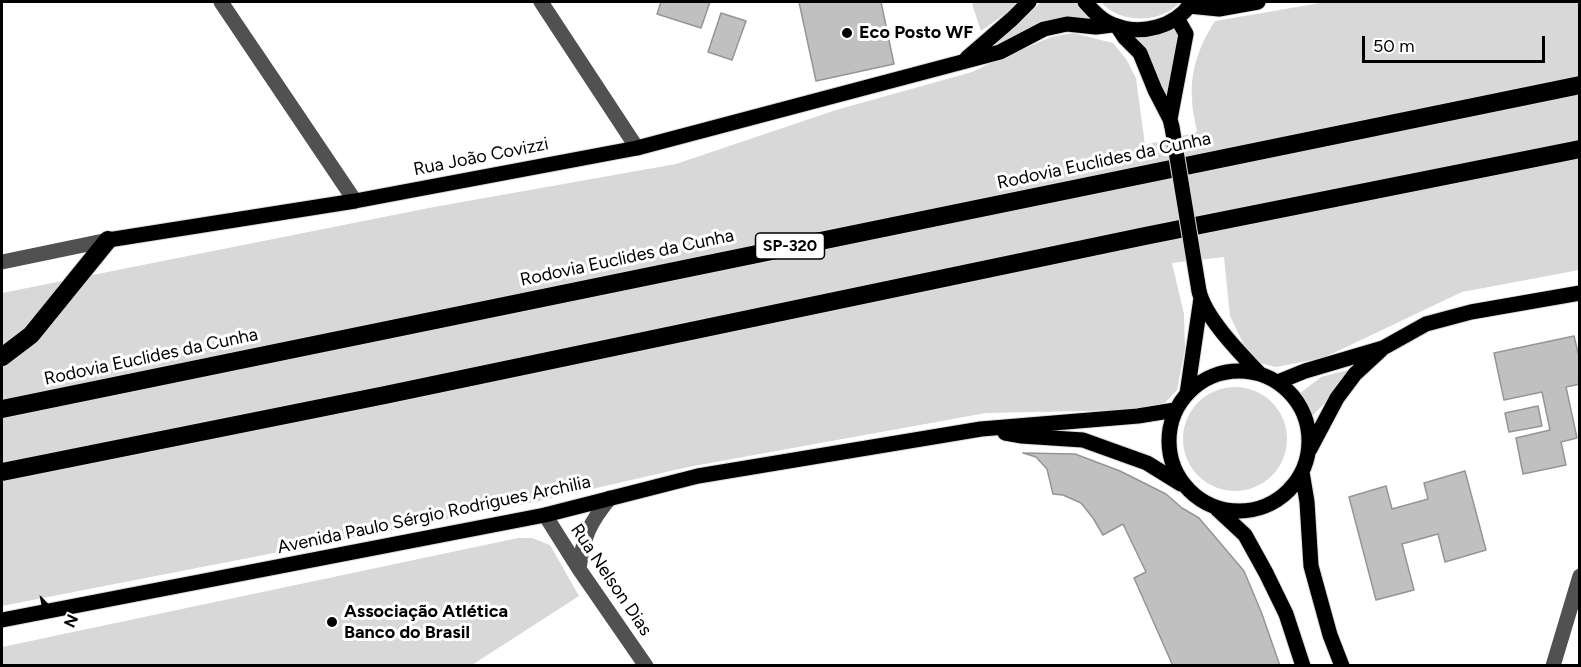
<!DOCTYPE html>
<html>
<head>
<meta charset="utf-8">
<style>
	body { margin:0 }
	#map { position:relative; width:1581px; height:667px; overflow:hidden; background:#fff; font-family:Figtree,sans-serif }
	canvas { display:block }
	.frame { position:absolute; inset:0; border:3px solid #000; pointer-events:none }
	.north { position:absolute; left:24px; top:583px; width:60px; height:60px; -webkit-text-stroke:4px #fff; paint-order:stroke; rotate:115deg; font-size:16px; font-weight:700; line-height:24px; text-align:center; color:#000 }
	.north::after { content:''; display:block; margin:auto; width:21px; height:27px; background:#000; clip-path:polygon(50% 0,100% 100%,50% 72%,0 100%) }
	.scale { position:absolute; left:1362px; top:36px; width:183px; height:27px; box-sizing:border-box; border:3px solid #000; border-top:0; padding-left:8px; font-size:18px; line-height:21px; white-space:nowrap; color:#000; -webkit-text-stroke:4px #fff; paint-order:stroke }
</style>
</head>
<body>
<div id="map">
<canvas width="1581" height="667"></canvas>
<div class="frame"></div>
<div class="north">N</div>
<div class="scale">50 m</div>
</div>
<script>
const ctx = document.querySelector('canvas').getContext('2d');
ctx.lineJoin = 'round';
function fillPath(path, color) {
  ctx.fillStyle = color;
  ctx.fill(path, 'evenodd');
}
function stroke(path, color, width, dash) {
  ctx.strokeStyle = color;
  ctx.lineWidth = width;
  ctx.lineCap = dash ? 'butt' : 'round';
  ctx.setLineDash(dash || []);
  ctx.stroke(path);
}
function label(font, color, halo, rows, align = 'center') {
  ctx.font = font + ' Figtree,sans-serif';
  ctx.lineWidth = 6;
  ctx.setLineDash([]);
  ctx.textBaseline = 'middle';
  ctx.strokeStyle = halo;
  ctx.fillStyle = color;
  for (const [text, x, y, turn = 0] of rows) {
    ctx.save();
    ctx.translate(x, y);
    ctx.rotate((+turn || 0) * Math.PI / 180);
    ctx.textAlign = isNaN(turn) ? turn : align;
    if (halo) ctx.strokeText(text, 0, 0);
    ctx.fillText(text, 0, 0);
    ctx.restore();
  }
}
fillPath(new Path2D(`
	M975 2H1017L1005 14 981 31 972 4Z
	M1041 2H1080L1095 21 992 48 990 46 1016 26Z
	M1101 2H1180C1161 24 1120 24 1101 2Z
	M1326 2H1579V270L1462 292 1323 358 1276 367 1259 363 1246 349 1230 316 1224 257 1172 263 1184 314 1185 349 1177 390 1164 404 1136 410 986 413 688 467 535 502 2 606V293L434 207 676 164 836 110 972 72 993 62 1051 37 1073 33 1113 43 1126 59 1136 78 1145 145 1197 132C1195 121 1192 110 1192 99 1190 70 1200 44 1215 21Z
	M1176 27 1181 32C1172 56 1172 80 1172 105L1128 34Z
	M1348 370 1329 399 1312 416 1299 394 1321 377Z
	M1183 439a52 52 0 1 1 104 0a52 52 0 1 1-104 0Z
	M518 538H532L550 545 579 596 472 665H2V647Z`), '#d8d8d8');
const building = new Path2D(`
	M661 2H710L701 28 657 14Z
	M799 2H881L894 64 816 81Z
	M721 13 746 21 732 60 708 52Z
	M1574 336 1580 361V384L1566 387 1577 438 1561 442 1566 465 1523 474 1516 438 1550 430 1542 392 1504 400 1494 353Z
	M1538 406 1542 426 1509 432 1505 413Z
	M1023 453 1075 454 1120 471 1166 494 1182 508 1199 518 1244 571 1262 614 1280 666H1173L1134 578 1146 572 1123 524 1103 535 1093 518 1081 503 1063 495 1053 494 1047 469 1036 457Z
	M1465 471 1486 550 1445 562 1438 534 1402 544 1414 590 1376 600 1349 497 1386 486 1392 509 1428 499 1424 483Z`);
fillPath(building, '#c0c0c0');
stroke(building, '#959595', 1.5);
const major = new Path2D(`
	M1085 2C1093 11 1102 21 1114 25 1141 36 1176 27 1192 2
	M1189 6 1219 9 1258 2
	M1117 26 1125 38 1140 53 1155 90 1170 119 1172 127
	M967 58 1012 19 1029 2
	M1170 119 1186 34 1177 18
	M108 240 355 201 637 148 1000 52 1044 29 1067 24 1096 27 1112 25
	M1199 291C1205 318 1241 354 1260 374
	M1169 441a70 70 0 1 1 140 0a70 70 0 1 1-140 0Z
	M1278 382 1305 371 1383 348 1426 324 1471 312 1580 293
	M1187 394 1201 298
	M1005 433 1022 436 1083 440 1147 463 1181 484
	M1310 449 1337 398 1355 374 1381 350
	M1302 472 1307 502 1311 566 1330 635 1342 666
	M1217 509 1245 535 1266 573 1286 614 1303 666
	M2 620 545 515 698 476 981 429 1138 416 1175 410`);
const highway = new Path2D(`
	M2 357 31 335 108 240
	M2 409 1580 85
	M2 472 385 395 1145 236 1580 149`);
stroke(major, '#dbdbdb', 17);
stroke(highway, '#dbdbdb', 20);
stroke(new Path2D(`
	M221 2 355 201
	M541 2 637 148
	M2 262 108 240
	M545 515 579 569 646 666
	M579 569C583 537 590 522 610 498
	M1553 666 1580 576`), '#515151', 15);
stroke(major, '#000', 15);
stroke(highway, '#000', 18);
const majorBridge = new Path2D(`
	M1172 127 1199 291`);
stroke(majorBridge, '#dbdbdb', 17, []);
stroke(majorBridge, '#000', 15);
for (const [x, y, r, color] of [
	[847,33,6,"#000"],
	[332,622,6,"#000"]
]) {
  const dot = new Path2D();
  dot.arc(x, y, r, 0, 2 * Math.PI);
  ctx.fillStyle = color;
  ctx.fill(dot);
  stroke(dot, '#fff', 2);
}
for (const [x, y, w] of [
	[790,246,69]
]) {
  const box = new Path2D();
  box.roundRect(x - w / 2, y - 13, w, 26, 4.5);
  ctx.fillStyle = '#fff';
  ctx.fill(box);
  stroke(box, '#000', 1.5);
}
label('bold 16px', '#000', null, [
	["SP-320",790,246]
]);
label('bold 18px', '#000', '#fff', [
	["Eco Posto WF",859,33],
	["Associação Atlética",344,612],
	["Banco do Brasil",344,633]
], 'left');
label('18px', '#000', '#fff', [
	["Rua João Covizzi",481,157,-11],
	["Rodovia Euclides da Cunha",1104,161,-12],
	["Rodovia Euclides da Cunha",627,258,-12],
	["Rodovia Euclides da Cunha",151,357,-12],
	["Avenida Paulo Sérgio Rodrigues Archilia",434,515,-12],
	["Rua Nelson Dias",611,580,56]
]);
</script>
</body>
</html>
